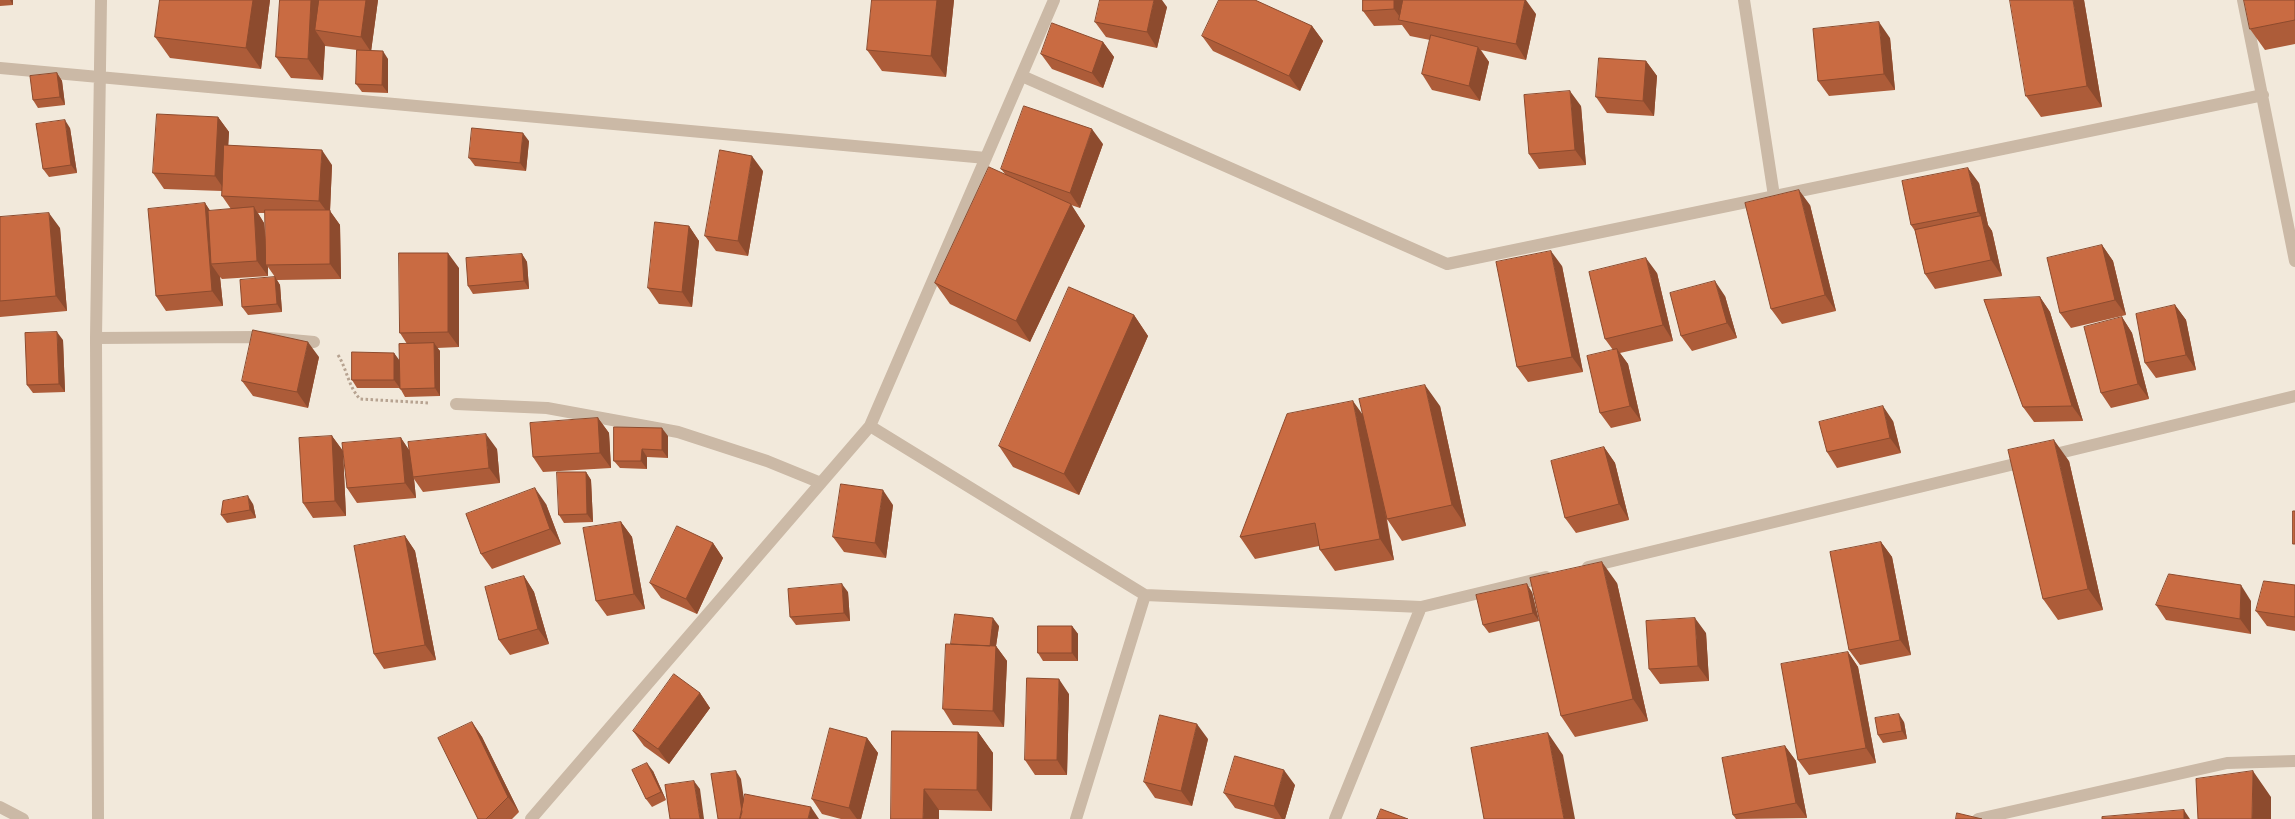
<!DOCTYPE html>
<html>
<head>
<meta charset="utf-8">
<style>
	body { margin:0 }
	canvas { display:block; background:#f2e9db }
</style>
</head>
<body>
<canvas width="2295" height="819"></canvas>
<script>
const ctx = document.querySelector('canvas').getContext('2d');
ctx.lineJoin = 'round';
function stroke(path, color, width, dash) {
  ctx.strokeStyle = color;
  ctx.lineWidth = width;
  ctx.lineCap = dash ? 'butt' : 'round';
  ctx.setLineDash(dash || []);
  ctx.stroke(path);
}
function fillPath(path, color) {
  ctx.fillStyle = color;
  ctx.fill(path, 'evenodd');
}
stroke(new Path2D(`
	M338 355C347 369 348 386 360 399L430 403`), '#b7a391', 3, [2.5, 2.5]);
stroke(new Path2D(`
	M1744 0 1774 196
	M2243 0 2295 261
	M0 68 986 158
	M1022 76 1447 264 2263 95
	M96 338 258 337 314 342
	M456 404 547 408 678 432 767 461 821 483
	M870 426 1145 595 1421 607 1546 577
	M2047 456 2295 396
	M1588 567 2027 461
	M0 807 23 819
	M98 819 96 338 101 0
	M531 819 870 426 1054 0
	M1076 819 1145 595
	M1335 819 1421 607
	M1978 819 2227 763 2295 761`), '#cbb9a6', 12);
fillPath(new Path2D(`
	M0 0H13V5L0 6Z
	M160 0H270L261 69 170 58 155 37Z
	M280 0H378L371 51 388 59V93L362 92 356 84 357 50 325 46V45L323 80 291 78 276 57Z
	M872 0H954L946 77 882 71 867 50Z
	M1363 0 1536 14 1526 60 1481 50 1489 62 1480 101 1432 90 1422 74 1430 40 1410 36 1402 25 1374 26 1363 11Z
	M2084 0 2102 107 2041 117 2026 96Z
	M2295 0V44L2265 50 2250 29Z
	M1167 7 1157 48 1106 37 1095 22Z
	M1312 26 1323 41 1300 91 1213 51 1202 36Z
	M1890 38 1895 90 1829 96 1818 81Z
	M1103 42 1114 57 1103 88 1052 69 1041 54Z
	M1646 61 1657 76 1654 116 1607 113 1596 97Z
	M57 73 62 81 65 105 38 108 33 100Z
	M1581 106 1586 165 1539 169 1529 154Z
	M218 117 229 132 228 145 332 165 330 211 340 225 341 279 277 280 280 285 282 312 248 315 242 307 275 277 268 267V276L222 279 220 277 223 306 166 311 156 296 205 203 210 211 231 209 222 196V191L164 189 153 173ZM258 213H265L266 239 264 223Z
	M70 128 77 173 49 177 43 169Z
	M529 141 526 171 475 166 469 158Z
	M1103 144 1080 208 1071 205 1085 226 1030 342 950 304 935 283 1005 174 1001 169Z
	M763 171 748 256 716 251 705 236Z
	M1979 183 1988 225 1992 231 2002 276 1935 289 1925 274 1915 231 1911 225Z
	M1810 205 1836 311 1782 324 1771 309Z
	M0 217 60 228 67 311 0 317Z
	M689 226 699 241 692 307 659 304 648 288Z
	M2102 245 2113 261 2126 315 2071 328 2060 313Z
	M522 254 527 262 529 289 473 294 468 286Z
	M1562 266 1583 372 1528 382 1517 367Z
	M459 268V347L437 348 440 351V396L405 397 400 388H357L352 380 394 353 399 361 407 344 400 333Z
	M1657 273 1673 341 1620 353 1628 364 1641 421 1611 428 1600 413 1613 350 1605 339Z
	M1725 296 1737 338 1692 351 1681 336Z
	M2040 297 2050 312 2083 421 2034 422 2023 407Z
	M2175 305 2186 320 2196 370 2156 378 2145 363Z
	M1134 315 1148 336 1079 495 1013 467 999 446Z
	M2122 317 2132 333 2149 399 2111 408 2101 393Z
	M63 340 65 392 33 393 27 385Z
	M319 357 308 408 253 396 242 381Z
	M1440 406 1466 526 1402 541 1387 519 1394 560 1335 571 1320 550 1319 546 1255 559 1240 537 1363 415Z
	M598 418 609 433 611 468 543 472 533 457Z
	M1893 421 1901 453 1837 468 1827 452Z
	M332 436 343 451 346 516 313 518 303 503Z
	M668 436V458L647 457V469L620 468 614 461Z
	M401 438 409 450 497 449 500 483 423 492 414 479 416 498 357 503 347 488Z
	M1604 447 1615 463 1629 520 1576 533 1565 518Z
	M2069 461 2103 610 2058 620 2043 599Z
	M586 472 591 480 593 522 564 523 559 515Z
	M253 504 256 518 227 523 221 515Z
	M546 504 561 544 492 569 481 554Z
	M893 505 886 558 844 552 833 537Z
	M621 522 632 537 645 609 607 616 596 601Z
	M405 536 415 551 436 660 384 669 374 654Z
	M1881 542 1892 557 1911 655 1860 665 1849 650Z
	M713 543 723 558 697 614 661 598 650 583Z
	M524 576 534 592 549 644 510 655 499 640Z
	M1617 583 1648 721 1575 737 1561 716Z
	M2295 585V631L2267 626 2256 611Z
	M848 592 850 621 796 625 790 617Z
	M1532 592 1539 621 1489 633 1483 625Z
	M2251 601V634L2166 620 2156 605Z
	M999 626 996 646 1007 661 1004 727 953 725 943 709 951 644Z
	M1072 626 1078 634V661H1043L1038 653Z
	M1706 633 1709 681 1660 684 1649 669Z
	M1848 652 1858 667 1876 763 1809 775 1798 760Z
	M700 693 710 708 669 764 644 746 633 731Z
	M1069 694 1067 775H1035L1025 760Z
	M472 722 482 737 519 812 512 819H478Z
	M1904 722 1907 739 1883 743 1878 735Z
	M978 732 993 753 992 811 939 810 891 819Z
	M867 738 878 753 861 819H841L822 814 812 799Z
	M1208 739 1192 806 1155 798 1144 782Z
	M1785 746 1796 761 1807 818 1736 819 1733 815Z
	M653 771 666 800 652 807 646 799Z
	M1295 785 1285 819H1275L1235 808 1224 793Z`), '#ad5c39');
fillPath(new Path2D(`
	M10 0H13V5Z
	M253 0H270L261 69 246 48Z
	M311 0H327L315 30 325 45 323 80 308 59Z
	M366 0H378L371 52 361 37Z
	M937 0H954L946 77 931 56Z
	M1154 0H1162L1167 7 1157 48 1147 32Z
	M1394 0H1404L1403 21 1394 9Z
	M1525 0H1526L1536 14 1526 60 1516 44Z
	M2073 0H2084L2102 107 2087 86Z
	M1879 22 1890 38 1895 90 1884 74Z
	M1312 26 1323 41 1300 91 1289 76Z
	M1103 42 1114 57 1103 88 1092 73Z
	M1478 47 1489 62 1480 101 1469 86Z
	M383 51 388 59V93L382 85Z
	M1646 61 1657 76 1654 116 1643 101Z
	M57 73 62 81 65 105 60 97Z
	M1570 91 1581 106 1586 165 1575 150Z
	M218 117 229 132 226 192 215 176Z
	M65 120 70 128 77 173 71 165Z
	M1092 129 1103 144 1080 208 1070 193Z
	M523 133 529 141 526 171 520 163Z
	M322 150 332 165 330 211 340 225 341 279 330 264V216L319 201Z
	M752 156 763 171 748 256 738 241Z
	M1968 168 1979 183 1988 225 1992 231 2002 276 1991 260 1982 218 1978 212Z
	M1799 190 1810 205 1836 311 1825 295Z
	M205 203 215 218 211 264 220 277 223 306 212 291Z
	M1071 204 1085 226 1030 342 1016 321Z
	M254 207 264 223 267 265H266L268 267V276L257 261Z
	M49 213 60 228 67 311 56 296Z
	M689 226 699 241 692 307 682 292Z
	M2102 245 2113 261 2126 315 2115 300Z
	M1551 251 1562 266 1583 372 1572 357Z
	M448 253 459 268V347L448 332Z
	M522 254 527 262 529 289 524 281Z
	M1646 258 1657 273 1673 341 1663 325Z
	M275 277 280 285 282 312 277 304Z
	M1715 281 1725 296 1737 338 1727 323Z
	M2040 297 2050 312 2083 421 2072 406Z
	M2175 305 2186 320 2196 370 2186 355Z
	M1134 315 1148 336 1079 495 1064 474Z
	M2122 317 2132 333 2149 399 2138 384Z
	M57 332 63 340 65 392 59 384Z
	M308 342 319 357 308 408 297 392Z
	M434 343 440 351V396L435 388Z
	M1617 349 1628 364 1641 421 1630 406Z
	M394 353 400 361V388L394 380Z
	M1425 385 1440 406 1466 526 1452 505Z
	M1353 401 1368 422 1394 560 1380 539Z
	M1883 406 1893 421 1901 453 1890 438Z
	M598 418 609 433 611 468 600 453Z
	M662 428 668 436V458L662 450Z
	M486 434 497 449 500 483 489 468Z
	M332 436 343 451 346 516 335 501Z
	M401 438 411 453 413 477 414 479 416 498 405 483Z
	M2054 440 2069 461 2103 610 2088 589Z
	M1604 447 1615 463 1629 520 1619 504Z
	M642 449 647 457V469L641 461Z
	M586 472 591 480 593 522 587 514Z
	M535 488 546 504 561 544 550 529Z
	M883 490 893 505 886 558 875 543Z
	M248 496 253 504 256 518 250 510Z
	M621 522 632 537 645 609 634 594Z
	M405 536 415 551 436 660 425 645Z
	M1881 542 1892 557 1911 655 1900 640Z
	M713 543 723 558 697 614 686 599Z
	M1602 562 1617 583 1648 721 1633 699Z
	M524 576 534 592 549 644 538 629Z
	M842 584 848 592 850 621 844 613Z
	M1527 584 1532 592 1539 621 1533 613Z
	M2241 585 2251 601V634L2240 619Z
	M993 618 999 626 996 646 1007 661 1004 727 993 711 989 651Z
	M1695 618 1706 633 1709 681 1698 666Z
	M1072 626 1078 634V661L1072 653Z
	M1848 652 1858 667 1876 763 1866 748Z
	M1059 679 1069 694 1067 775 1057 760Z
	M700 693 710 708 669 764 658 749Z
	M1899 714 1904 722 1907 739 1902 731Z
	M472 722 482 737 519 812 508 797Z
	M1197 724 1208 739 1192 806 1181 791Z
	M978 732 993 753 992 811 977 790Z
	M1548 733 1563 755 1575 819H1564Z
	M867 738 878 753 861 819H857L849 808Z
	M1785 746 1796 761 1807 818 1796 803Z
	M647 763 653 771 666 800 661 792Z
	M1284 770 1295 785 1285 819H1282L1274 806Z
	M736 771 741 779 747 819H742Z
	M2253 771 2271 797V819H2252Z
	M694 781 700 789 704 819H700Z
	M924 789 939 810V819H923Z
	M811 807 819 819H808Z
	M2184 810 2190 819H2184Z`), '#8d4b2e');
const building = new Path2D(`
	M160 0H253L246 48 155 37Z
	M280 0H311L308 59 276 57Z
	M319 0H366L361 37 315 30Z
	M872 0H937L931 56 867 50Z
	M1100 0H1154L1147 32 1095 22Z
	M1219 0H1255L1312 26 1289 76 1202 36Z
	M1363 0H1394V9L1363 11Z
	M1403 0H1525L1516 44 1399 20Z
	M2010 0H2073L2087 86 2026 96Z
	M2244 0H2295V20L2250 29Z
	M1879 22 1884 74 1818 81 1813 29Z
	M1052 23 1103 42 1092 73 1041 54Z
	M1431 35 1478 47 1469 86 1422 74Z
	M357 50 383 51 382 85 356 84Z
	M1599 58 1646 61 1643 101 1596 97Z
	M57 73 60 97 33 100 30 76Z
	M1570 91 1575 150 1529 154 1524 95Z
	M1024 106 1092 129 1070 193 1001 169Z
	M157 114 218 117 215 176 153 173Z
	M65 120 71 165 43 169 36 124Z
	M472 128 523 133 520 163 469 158Z
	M224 145 322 150 319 201 222 196Z
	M720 150 752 156 738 241 705 236Z
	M989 167 1071 204 1016 321 935 283Z
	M1968 168 1978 212 1911 225 1902 181Z
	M1799 190 1825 295 1771 309 1745 203Z
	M205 203 212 291 156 296 148 209Z
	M254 207 257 261 211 264 208 211Z
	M265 210H330V264L266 265Z
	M49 213 56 296 0 301V217Z
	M1981 216 1991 260 1925 274 1915 230Z
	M655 222 689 226 682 292 648 288Z
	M2102 245 2115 300 2060 313 2047 258Z
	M1551 251 1572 357 1517 367 1496 262Z
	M399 253H448V332L400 333Z
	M522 254 524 281 468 286 466 258Z
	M1646 258 1663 325 1605 339 1589 272Z
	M275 277 277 304 242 307 240 280Z
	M1715 281 1727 323 1681 336 1670 293Z
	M1069 287 1134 315 1064 474 999 446Z
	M2040 297 2072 406 2023 407 1984 300Z
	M2175 305 2186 355 2145 363 2136 314Z
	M2122 317 2138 384 2101 393 2084 327Z
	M253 330 308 342 297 392 242 381Z
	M57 332 59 384 27 385 25 333Z
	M434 343 435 388 400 389 399 344Z
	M1617 349 1630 406 1600 413 1587 356Z
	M352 352 394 353V380H352Z
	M1425 385 1452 505 1387 519 1359 399Z
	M1353 401 1380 539 1320 550 1315 523 1240 537 1287 414Z
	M1883 406 1890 438 1827 452 1819 422Z
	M598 418 600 453 533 457 530 423Z
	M614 427 662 428V450L642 449 641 461H614Z
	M486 434 489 468 413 477 408 442Z
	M332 436 335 501 303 503 299 438Z
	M401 438 405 483 347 488 342 443Z
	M2054 440 2088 589 2043 599 2008 450Z
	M1604 447 1619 504 1565 518 1551 461Z
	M557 472H586L587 514 559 515Z
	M841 484 883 490 875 543 833 537Z
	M535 488 550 529 481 554 466 514Z
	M248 496 250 510 221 515 223 501Z
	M2293 511H2295V544H2293Z
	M621 522 634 594 596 601 583 528Z
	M677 526 713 543 686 599 650 583Z
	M405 536 425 645 374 654 354 546Z
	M1881 542 1900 640 1849 650 1830 552Z
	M1602 562 1633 699 1561 716 1530 578Z
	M2169 574 2241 585 2240 619 2156 605Z
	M524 576 538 629 499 640 485 587Z
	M2264 581 2295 585V617L2256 611Z
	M842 584 844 613 790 617 788 589Z
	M1527 584 1533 613 1483 625 1476 595Z
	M955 614 993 618 990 646 951 644Z
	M1695 618 1698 666 1649 669 1646 621Z
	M1038 626H1072V653H1038Z
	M946 644 996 646 993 711 943 709Z
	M1848 652 1866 748 1798 760 1781 664Z
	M674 674 700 693 658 749 633 731Z
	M1027 678 1059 679 1057 760H1025Z
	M1899 714 1902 731 1878 735 1875 718Z
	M1160 715 1197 724 1181 791 1144 782Z
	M472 722 508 797 486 819H478L438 738Z
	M830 728 867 738 849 808 812 799Z
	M892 731 978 732 977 790 924 789 923 819H891Z
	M1548 733 1564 819H1484L1471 748Z
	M1785 746 1796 803 1733 815 1722 758Z
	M1235 756 1284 770 1274 806 1224 793Z
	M647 763 661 792 646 799 632 770Z
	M736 771 742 812 740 819H718L711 774Z
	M2253 771 2252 819H2198L2196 779Z
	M694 781 700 819H670L665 785Z
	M745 794 811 807 808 819H740Z
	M1381 809 1408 819H1377Z
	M2184 810V819H2102V817Z
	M1957 813 1982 819H1956Z`);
fillPath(building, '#c96b42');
stroke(building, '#8d4b2e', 1);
</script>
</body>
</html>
